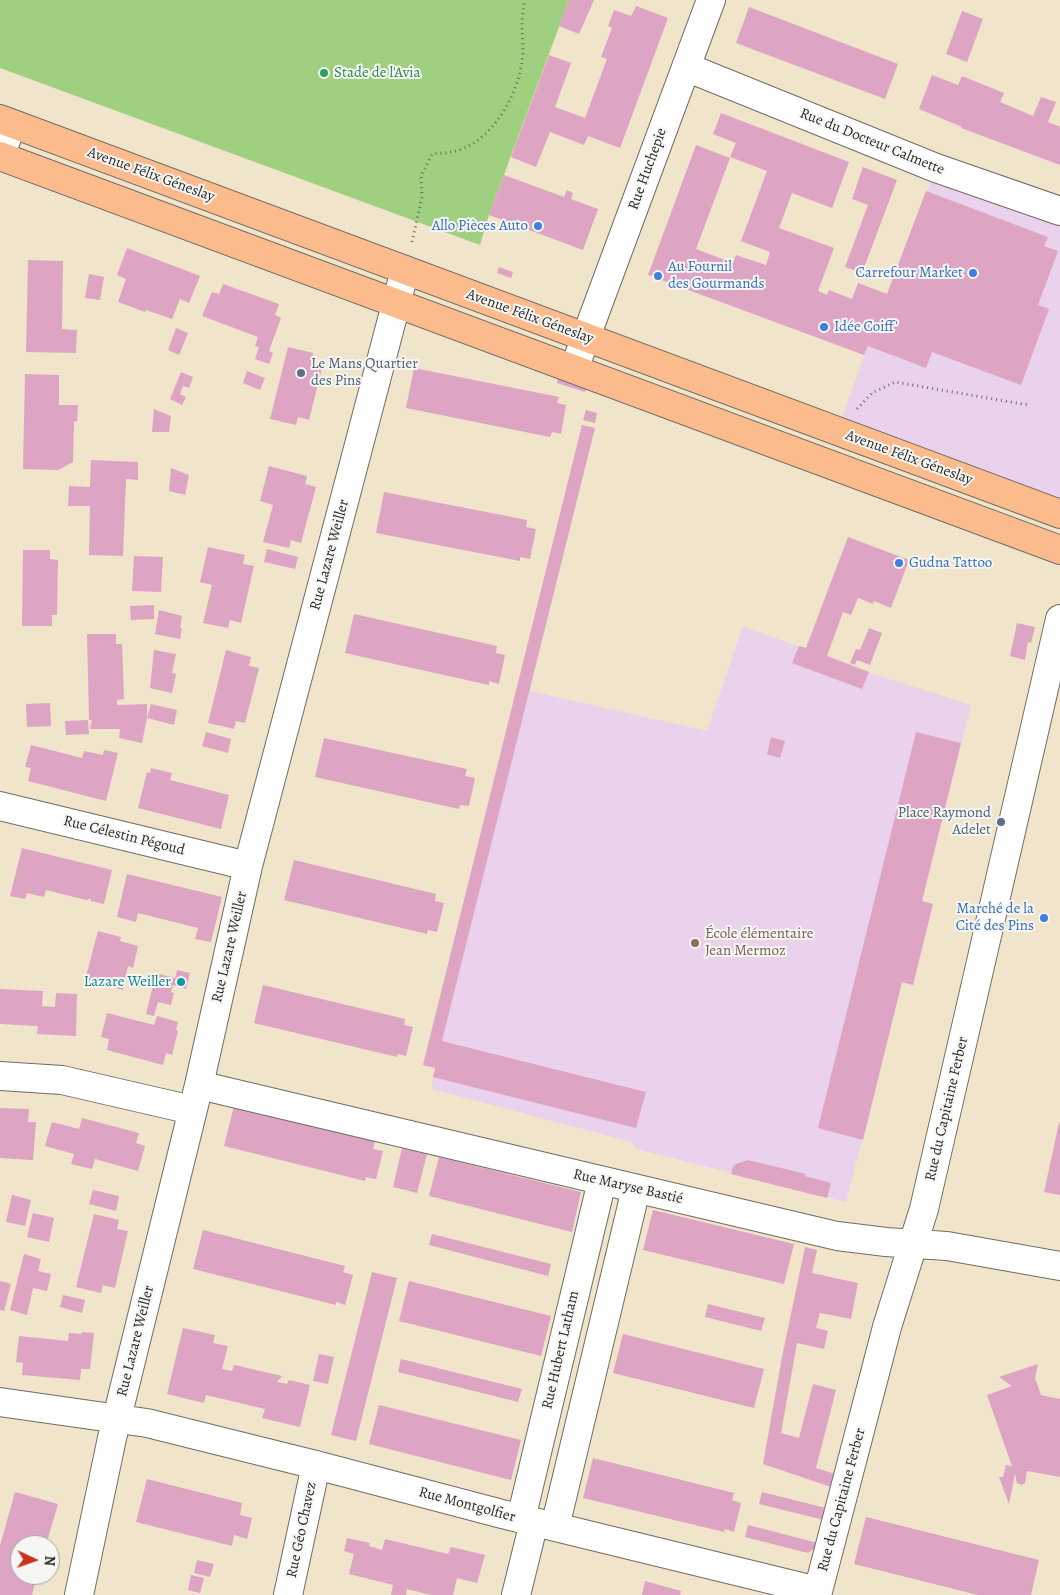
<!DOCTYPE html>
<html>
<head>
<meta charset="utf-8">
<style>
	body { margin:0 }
	#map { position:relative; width:1060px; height:1595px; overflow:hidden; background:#f0e4cb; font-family:Alegreya,serif }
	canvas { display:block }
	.north { position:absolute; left:10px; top:1535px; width:50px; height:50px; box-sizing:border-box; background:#f6f6f2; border:1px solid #a5a5a2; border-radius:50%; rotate:93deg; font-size:14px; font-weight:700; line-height:20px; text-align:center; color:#2b2b2b }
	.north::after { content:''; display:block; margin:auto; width:18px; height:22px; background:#c8321e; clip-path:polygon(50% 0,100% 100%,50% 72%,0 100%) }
</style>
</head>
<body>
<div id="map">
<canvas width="1060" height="1595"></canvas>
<div class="north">N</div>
</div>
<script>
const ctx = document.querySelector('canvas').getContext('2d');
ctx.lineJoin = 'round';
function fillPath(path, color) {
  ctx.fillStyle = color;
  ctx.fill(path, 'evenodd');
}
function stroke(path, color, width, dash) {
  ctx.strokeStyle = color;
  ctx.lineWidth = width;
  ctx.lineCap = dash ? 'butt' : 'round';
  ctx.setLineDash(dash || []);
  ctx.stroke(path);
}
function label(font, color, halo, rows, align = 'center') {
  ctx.font = font + ' Alegreya,serif';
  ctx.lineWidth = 4;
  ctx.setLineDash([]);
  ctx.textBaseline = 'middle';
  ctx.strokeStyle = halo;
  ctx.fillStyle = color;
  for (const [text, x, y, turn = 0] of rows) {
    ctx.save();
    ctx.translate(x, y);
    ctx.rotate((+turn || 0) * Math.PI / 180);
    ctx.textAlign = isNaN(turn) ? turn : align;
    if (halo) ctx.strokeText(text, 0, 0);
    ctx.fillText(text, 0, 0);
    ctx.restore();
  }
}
fillPath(new Path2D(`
	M936 168 1060 211V514L837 431 868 346Z
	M743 626 867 672 971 705 922 901 933 904 913 985 902 983 846 1202 636 1149 632 1142 432 1089 433 1077 529 691 707 731Z`), '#ead1ec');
fillPath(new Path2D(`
	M0 0H569L489 215 480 245 0 68Z`), '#9fd07f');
fillPath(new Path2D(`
	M569 0H594L579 34 559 26Z
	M636 6 668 18 620 148 588 136 584 145 550 132 536 167 511 157 549 55 571 63 555 107 585 118 607 59 601 57 612 28 608 26 614 10 631 16Z
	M749 7 898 64 885 99 736 43Z
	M962 11 983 19 967 62 946 54Z
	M932 75 958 85 962 76 1004 93 1000 102 1033 116 1041 97 1056 102 1048 122 1060 127V165L961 128 962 127 919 109Z
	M721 113 849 162 832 208 792 193 779 228 834 248 818 291 827 295 829 290 852 299 858 283 887 294 926 191 1048 237 1044 246 1058 251 1038 305 1049 309 1021 385 932 352 926 368 868 346 864 355 648 275 696 145 730 158 696 249 733 263 736 255 766 265 770 252 741 241 767 171 730 157 736 143 713 134Z
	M863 167 897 180 862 273 845 267 868 205 852 199Z
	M504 175 564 197 567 190 573 193 571 199 598 209 583 250 489 215Z
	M127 248 200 276 189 303 180 299 172 319 146 310 145 312 118 302 126 279 117 275Z
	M28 260 63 261 62 329 77 330 76 353 26 352Z
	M499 267 513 272 511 278 497 273Z
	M89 274 104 277 100 300 85 298Z
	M223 284 279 304 275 315 281 318 269 351 273 353 269 364 255 359 259 347 255 346 258 337 202 316 212 292 219 294Z
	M176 328 188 333 179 355 168 350Z
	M288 347 313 353 311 361 323 364 309 420 298 417 296 425 270 419Z
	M414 368 559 397 557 403 566 405 561 434 552 432 550 437 406 408Z
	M247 371 265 378 260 390 243 383Z
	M181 372 193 377 189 388 183 386 180 394 186 397 182 405 170 399Z
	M25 374 59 375V405H78L77 422 74 421 73 462 58 470 23 469Z
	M559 376 587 385 585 392 557 383Z
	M154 409 171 416 169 432H152Z
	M586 410 597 413 595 423 583 420Z
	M582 425 595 428 442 1041 646 1092 636 1128 433 1077 435 1068 423 1065Z
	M91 460 138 462V480L126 479 123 556 89 555 90 506H68L69 486 90 487Z
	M269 466 307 476 305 484 316 487 301 543 291 540 289 548 263 542 273 505 260 501Z
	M171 468 189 475 185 495 169 491Z
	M384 492 527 520 526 527 536 529 530 559 520 557V561L376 533Z
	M848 537 909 560 891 608 874 601 873 604 858 598 851 615 843 612 827 656 869 672 862 689 792 663 799 646 806 648Z
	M208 547 245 555 243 564 254 566 241 623 230 620 228 628 203 623 212 585 200 582Z
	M267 549 298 557 295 569 264 562Z
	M23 550H50V559L58 560 57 615H52V626H22Z
	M134 556 163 557 161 592 132 591Z
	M154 605V619L131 620 130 606Z
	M159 610 182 616 180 628H182L180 639 155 634Z
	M354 614 497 646 496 653 505 655 499 684 489 681V685L345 653Z
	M1017 623 1035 627 1031 643 1028 642 1025 660 1010 656Z
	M869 628 882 633 870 665 857 660 855 665 850 663 856 649 860 650Z
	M87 634H116V644H122L124 699 117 700V705L147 704V718L151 704 177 710 174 725 147 718 142 743 119 738 120 729H90L92 720H89Z
	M154 650 176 654 172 673 176 674 172 693 150 688Z
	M226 650 251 657 249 666 259 668 245 723 236 721 234 729 208 723Z
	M50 703 51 726 27 727 26 704Z
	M88 720 89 734 66 735 65 721Z
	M206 732 231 739 228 753 202 746Z
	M916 732 961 743 922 901 933 904 913 985 902 982 863 1140 818 1128Z
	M771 737 785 741 780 758 767 754Z
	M324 738 467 769 465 776 475 778 469 806 460 805 459 809 315 777Z
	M31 745 82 758 84 751 103 755 104 750 118 753 106 801 28 781 31 768 25 767Z
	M151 768 172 773 170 780 229 795 221 829 138 808 147 772 150 773Z
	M22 848 112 870 104 904 91 901V899L86 900 46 890 44 897 27 893 25 899 10 896Z
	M294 860 436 894 435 901 444 903 437 932 428 930 427 934 284 900Z
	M127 874 222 897 211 942 195 939 198 928 138 913 136 922 117 917Z
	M98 931 121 937 120 941 138 946 133 968 128 966 123 990 85 980Z
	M177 970 190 973 186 989 173 985 171 992 174 993 171 1005 158 1002 154 1016 146 1014 156 973 175 978Z
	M263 985 405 1019 404 1025 413 1027 406 1056 398 1054 397 1057 254 1023Z
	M0 989 43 991 42 1006 55 1007 56 993 77 994 76 1036 37 1034 38 1026 0 1024Z
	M107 1013 154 1025 157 1016 178 1022 176 1030 178 1031 172 1055 166 1053 163 1065 107 1050 109 1039 101 1037Z
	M234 1106 375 1141 373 1149 383 1151 376 1179 366 1177 365 1181 224 1146Z
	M0 1108 29 1109 28 1122H36L33 1160 0 1158Z
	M82 1118 139 1133 136 1143 145 1146 138 1171 95 1159 92 1169 71 1164 74 1154 45 1146 52 1122 79 1129Z
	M1059 1123H1060V1195L1044 1192Z
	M402 1148 427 1154 417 1193 393 1187Z
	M439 1157 581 1192 572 1232 429 1196Z
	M748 1160 806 1174 805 1176 831 1183 827 1198 731 1174 733 1167 736 1164Z
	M93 1190 119 1196 116 1211 89 1204Z
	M12 1195 31 1200 25 1226 6 1222Z
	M653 1210 794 1244 784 1284 643 1250Z
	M33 1213 54 1218 49 1242 27 1237Z
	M94 1214 119 1220 117 1229 128 1231 115 1288 103 1285 101 1293 76 1287Z
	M203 1230 345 1266 343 1272 353 1275 345 1305 336 1302V1305L193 1269Z
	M432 1234 551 1264 548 1276 429 1245Z
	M805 1247 817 1250 812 1273 858 1283 851 1319 820 1313 816 1328 828 1331 824 1349 797 1343 781 1433 799 1438 813 1384 836 1390 816 1468 835 1474 831 1487 763 1464 782 1357Z
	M24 1254 41 1259 38 1271 51 1274 47 1291 33 1288 27 1315 10 1310Z
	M372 1272 397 1278 356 1441 331 1435Z
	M0 1281 11 1284 4 1311 0 1310Z
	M409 1281 551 1316 541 1356 399 1321Z
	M63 1295 85 1300 82 1313 60 1307Z
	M708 1304 765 1318 761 1331 705 1317Z
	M183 1328 215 1335 213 1343 228 1346 222 1369 232 1371 234 1365 282 1376 277 1382 287 1384 289 1380 310 1385 300 1427 262 1418 265 1409 206 1395 204 1403 167 1394Z
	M82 1332 94 1333 90 1369H81L80 1380 22 1375 23 1363 16 1362 19 1336 68 1341 69 1333 81 1334Z
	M623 1334 764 1369 754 1408 613 1373Z
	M319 1354 334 1357 328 1384 313 1381Z
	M401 1359 522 1389 518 1402 398 1372Z
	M1038 1364 1035 1378 1041 1395 1060 1399V1477L1027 1471 1025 1483 1021 1485 1017 1483 1015 1474 1009 1504 999 1477H1003L1006 1465 1012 1466 987 1395 1012 1386 999 1377Z
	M379 1405 521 1440 511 1480 369 1444Z
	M593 1458 734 1493 732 1500 741 1503 734 1532 725 1529 724 1532 583 1498Z
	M147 1479 242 1503 240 1515 252 1518 247 1539 234 1535 232 1546 136 1522Z
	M15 1492 58 1504 46 1545H20V1575H37L32 1595H0V1546Z
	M762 1492 826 1508 824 1520 759 1504Z
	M866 1517 1039 1560 1031 1595H978L854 1564Z
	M748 1525 818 1543 817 1547 808 1553 745 1537Z
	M347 1538 370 1543 369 1546 382 1550 385 1539 448 1554 451 1547 485 1555 477 1583 457 1578 453 1595H431L407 1589 406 1595H391L393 1585 349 1574 354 1554 344 1551Z
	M197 1560 214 1564 210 1577 194 1573Z
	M191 1575 204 1578 200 1593 188 1590Z
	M645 1581 681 1591 680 1595H642Z`), '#dea4c3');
const minor = new Path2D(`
	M686 67 936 168 1060 211
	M0 157 12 124
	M574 369 711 0
	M0 806 248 866
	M0 1076 62 1080 192 1110
	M199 1085 837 1236 886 1242 947 1246 1060 1266
	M0 1402 147 1423 316 1465 502 1514 818 1591
	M521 1519 602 1181
	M555 1527 636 1189
	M79 1595 112 1438 199 1085 248 866 405 270
	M288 1595 316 1465
	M516 1595 534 1522
	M817 1595 887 1327 924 1209 1060 619`);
const major = new Path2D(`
	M0 119 1060 514
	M0 156 1060 550`);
stroke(minor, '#706c63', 30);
stroke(major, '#706c63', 30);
stroke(new Path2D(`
	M412 242 422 197 421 176 432 154C443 153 452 153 462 149 494 137 518 94 522 61 524 50 522 38 522 27 522 18 523 9 525 0
	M857 409 872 393 895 382 1028 405`), '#706c63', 3, [1, 4]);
stroke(minor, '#fff', 28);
stroke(major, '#fbbb8c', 28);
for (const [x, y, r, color] of [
	[324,73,5,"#2e9e5b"],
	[538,226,5,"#3f7fe0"],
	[973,273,5,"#3f7fe0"],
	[658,276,5,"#3f7fe0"],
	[824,327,5,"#3f7fe0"],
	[301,373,5,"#5c6f8a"],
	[899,563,5,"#3f7fe0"],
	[1001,822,5,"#5c6f8a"],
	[1044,918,5,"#3f7fe0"],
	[695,943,5,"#8d6e63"],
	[181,982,5,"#0f9aa8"]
]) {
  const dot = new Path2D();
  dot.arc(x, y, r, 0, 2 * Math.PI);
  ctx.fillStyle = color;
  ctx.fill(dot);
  stroke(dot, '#f6f6f2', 2);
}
label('15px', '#27864d', '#f6f6f2', [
	["Stade de l'Avia",334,73]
], 'left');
label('15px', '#2b2b2b', '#f6f6f2', [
	["Rue du Docteur Calmette",872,142,22],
	["Rue Huchepie",648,169,-70],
	["Avenue Félix Géneslay",151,175,20],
	["Avenue Félix Géneslay",530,317,20],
	["Avenue Félix Géneslay",909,458,20],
	["Rue Lazare Weiller",330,555,-75],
	["Rue Célestin Pégoud",124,836,14],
	["Rue Lazare Weiller",230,947,-77],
	["Rue du Capitaine Ferber",947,1109,-77],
	["Rue Maryse Bastié",628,1187,13],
	["Rue Lazare Weiller",136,1341,-76],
	["Rue Hubert Latham",561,1350,-77],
	["Rue du Capitaine Ferber",842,1500,-75],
	["Rue Montgolfier",467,1505,15],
	["Rue Géo Chavez",302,1530,-78]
]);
label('15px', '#366cbe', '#f6f6f2', [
	["Allo Pièces Auto",528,226],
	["Au Fournil",668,267,"left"],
	["des Gourmands",668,284,"left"],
	["Carrefour Market",963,273],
	["Idée Coiff'",834,327,"left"],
	["Gudna Tattoo",909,563,"left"],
	["Marché de la",1034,909],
	["Cité des Pins",1034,926]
], 'right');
label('15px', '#4e5e75', '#f6f6f2', [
	["Le Mans Quartier",311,364],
	["des Pins",311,381],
	["Place Raymond",991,813,"right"],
	["Adelet",991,830,"right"]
], 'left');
label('15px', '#785e54', '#f6f6f2', [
	["École élémentaire",705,934],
	["Jean Mermoz",705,951]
], 'left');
label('15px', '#0d838f', '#f6f6f2', [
	["Lazare Weiller",171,982]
], 'right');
</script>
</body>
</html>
